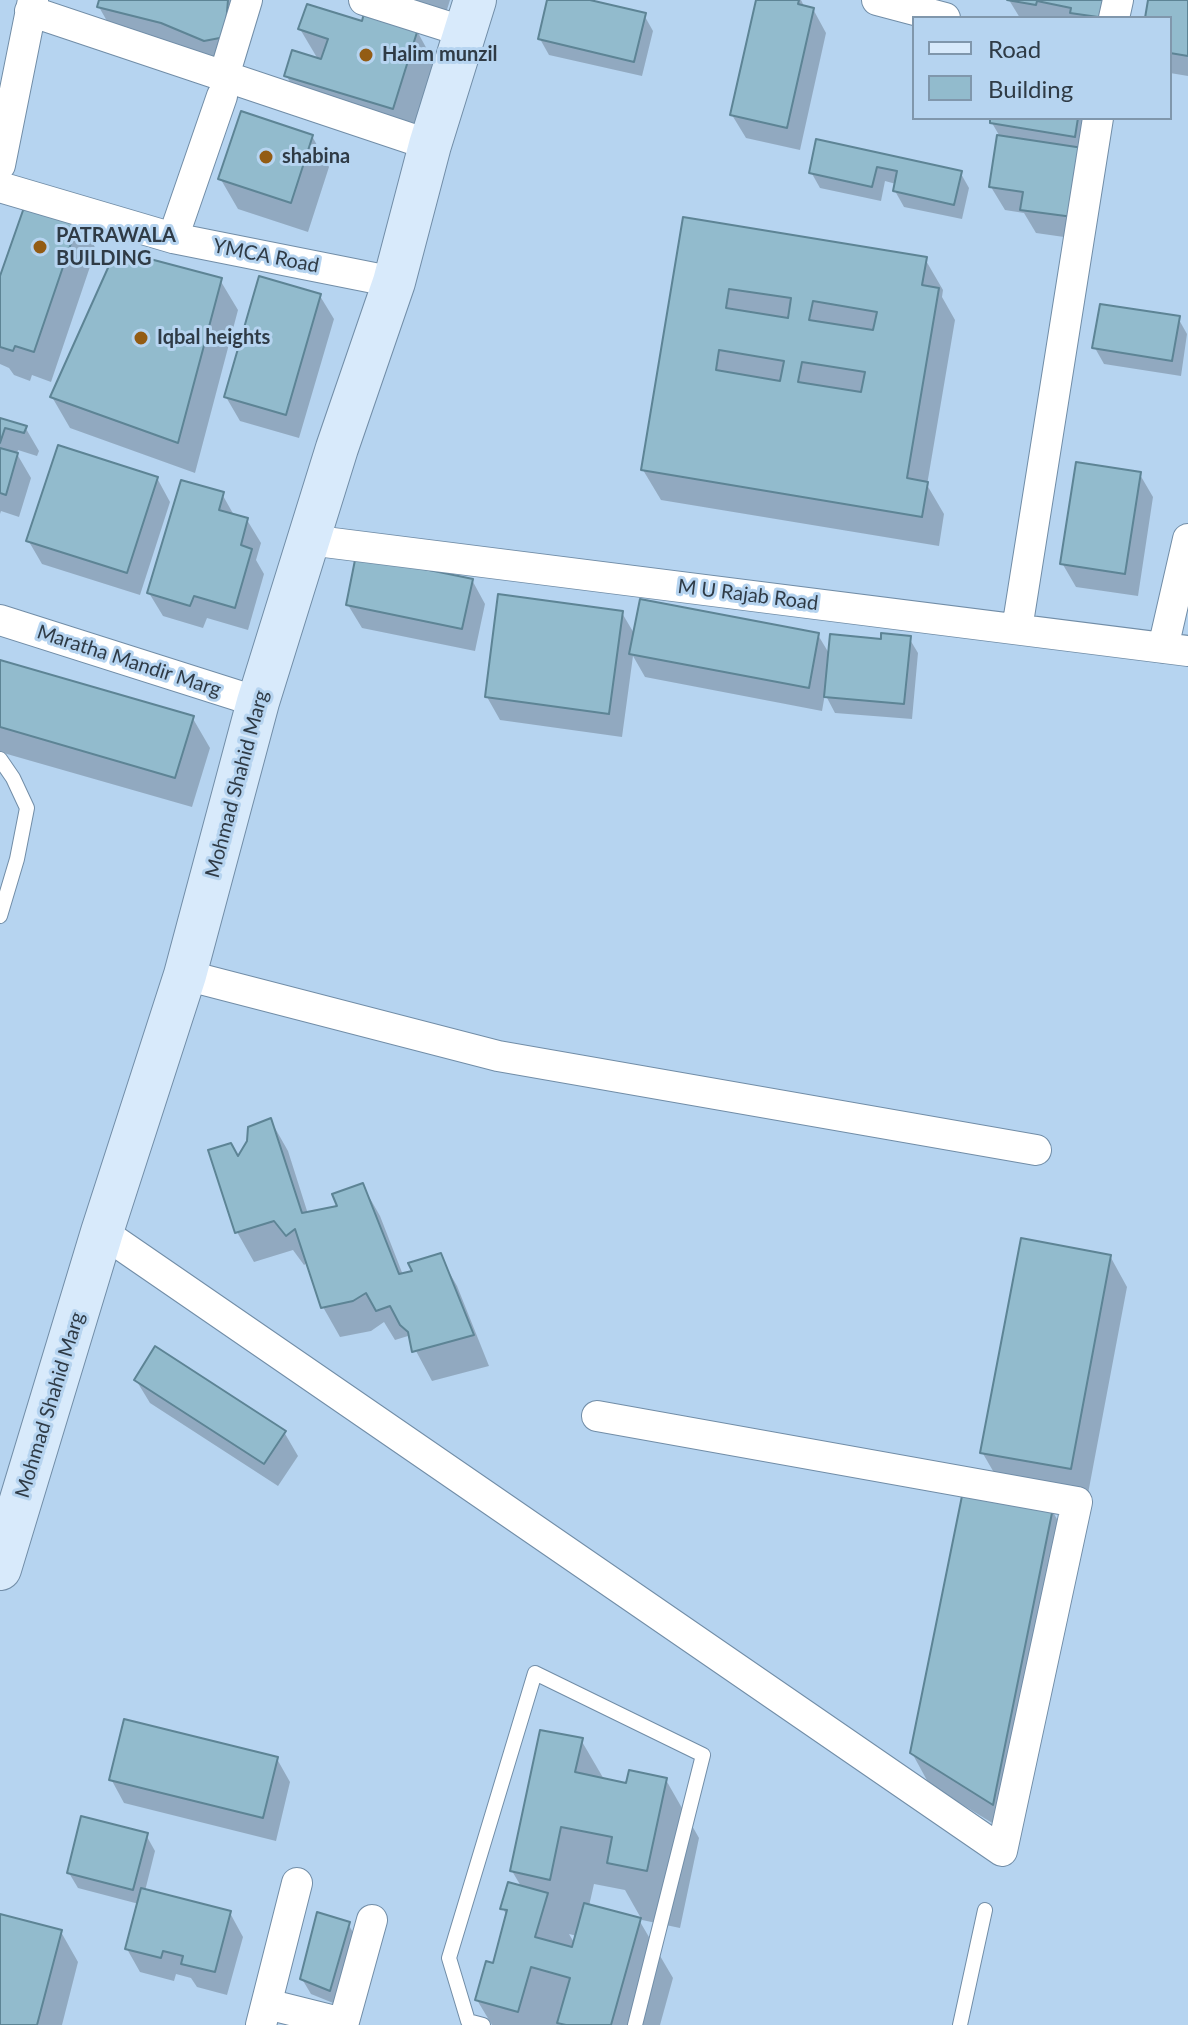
<!DOCTYPE html>
<html>
<head>
<meta charset="utf-8">
<style>
	body { margin:0 }
	#map { position:relative; width:1188px; height:2025px; overflow:hidden; background:#b6d4f0; font-family:Lato,sans-serif }
	canvas { display:block }
	.legend { position:absolute; left:912px; top:16px; width:260px; height:104px; box-sizing:border-box; background:#b6d4f0; border:2px solid #8097ac; margin:0; padding:10px 14px; list-style:none; font-size:24px; color:#2f3b46 }
	.legend li { display:flex; align-items:center; gap:16px; height:40px }
	.legend b { width:40px; border:2px solid #8097ac }
</style>
</head>
<body>
<div id="map">
<canvas width="1188" height="2025"></canvas>
<ul class="legend">
<li><b style="height:10px;background:#d8eafb"></b>Road</li>
<li><b style="height:22px;background:#92bbcd"></b>Building</li>
</ul>
</div>
<script>
const ctx = document.querySelector('canvas').getContext('2d');
ctx.lineJoin = 'round';
function fillPath(path, color) {
  ctx.fillStyle = color;
  ctx.fill(path, 'evenodd');
}
function stroke(path, color, width, dash) {
  ctx.strokeStyle = color;
  ctx.lineWidth = width;
  ctx.lineCap = dash ? 'butt' : 'round';
  ctx.setLineDash(dash || []);
  ctx.stroke(path);
}
function label(font, color, halo, rows, align = 'center') {
  ctx.font = font + ' Lato,sans-serif';
  ctx.lineWidth = 6;
  ctx.setLineDash([]);
  ctx.textBaseline = 'middle';
  ctx.strokeStyle = halo;
  ctx.fillStyle = color;
  for (const [text, x, y, turn = 0] of rows) {
    ctx.save();
    ctx.translate(x, y);
    ctx.rotate((+turn || 0) * Math.PI / 180);
    ctx.textAlign = isNaN(turn) ? turn : align;
    if (halo) ctx.strokeText(text, 0, 0);
    ctx.fillText(text, 0, 0);
    ctx.restore();
  }
}
fillPath(new Path2D(`
	M101 0H246L242 67 116 37 99 7Z
	M389 0H450L445 16Z
	M549 0H581L644 15 653 31 642 76 549 55 540 39Z
	M758 0H801L805 8 813 9 826 33 800 150 746 138 732 115Z
	M1009 0H1127L1123 18H1020Z
	M1150 0H1188V76L1170 73V18H1147Z
	M363 23 417 31 434 62 410 138 304 106 286 75 319 61 300 29Z
	M992 118H1089L1085 240 1036 233 1024 213 1005 210 991 187 999 135 992 123Z
	M312 136 329 167 308 232 238 209 220 178Z
	M818 141 960 172 969 188 962 219 904 207 895 191 896 184 885 181 881 201 820 188 811 172Z
	M79 219 96 249 51 382 32 375 30 381 14 375 9 368 0 364V282Z
	M685 219 925 259 943 290 942 297 955 320 927 485 944 514 939 546 661 500 643 470Z
	M220 280 238 310 195 473 70 428 52 397Z
	M320 296 334 319 299 438 240 421 226 397Z
	M1178 318 1187 334 1181 376 1104 364 1095 348Z
	M0 420 25 427 39 451 37 456 18 450 17 454 31 478 19 517 1 511 0 514Z
	M1139 473 1153 497 1138 596 1076 587 1062 563Z
	M157 478 170 502 140 595 42 564 28 540Z
	M222 494 235 517 247 520 261 543 256 560 264 574 248 630 207 618 203 628 163 616 149 593Z
	M472 580 485 604 475 651 362 628 348 605Z
	M622 613 635 635H818L830 655 882 641 909 638 918 653 912 719 835 713 825 694 822 711 645 677 633 656 622 737 500 720 487 697Z
	M0 662 192 717 210 748 192 807 0 752Z
	M271 1121 288 1151 308 1214 339 1208 363 1186 380 1216 403 1275 415 1272 440 1256 457 1286 489 1366 432 1381 408 1336 395 1340 384 1322 371 1331 340 1337 323 1307 308 1262 304 1265 293 1250 254 1262 237 1232 238 1160Z
	M1110 1256 1127 1287 1087 1499 1000 1483 982 1452Z
	M136 1380 284 1432 298 1456 278 1486 150 1403Z
	M1052 1510 1069 1541 1010 1834 929 1784 912 1753Z
	M581 1740 605 1781 628 1785 666 1780 699 1838 680 1928 642 1920 625 1890 594 1884 589 1906 639 1920 673 1978 660 2025H492L477 2000 494 1965 507 1917 503 1908 522 1888 512 1871ZM569 1934 577 1936 575 1944Z
	M277 1759 290 1782 276 1841 124 1803 111 1779Z
	M146 1835 155 1851 145 1891 230 1913 243 1937 227 1995 197 1987 191 1978 176 1974 174 1981 140 1972 127 1949 139 1904 78 1888 69 1873Z
	M0 1916 61 1932 78 1962 62 2025H0Z
	M348 1924 357 1939 338 2005 311 1994 302 1979Z`), '#0003');
const building = new Path2D(`
	M99 0H228L225 37 204 41 161 23 97 7Z
	M547 0H590L646 13 634 62 538 39Z
	M756 0H799L798 4 814 8 787 128 730 115Z
	M1007 0H1109L1105 18 1070 13 1071 8 1037 1 1036 5Z
	M1148 0H1188V56L1170 53V18H1145Z
	M307 4 362 21 364 13 418 29 393 109 284 76 292 50 321 59 328 39 298 29Z
	M241 111 313 135 291 203 218 179Z
	M990 118H1078L1075 137 990 123Z
	M997 135 1083 148 1073 217 1020 210 1023 192 989 187Z
	M816 139 962 171 954 205 893 191 897 171 877 167 872 187 809 173Z
	M27 199 80 217 34 352 15 346 13 351 0 347V276Z
	M683 217 927 257 922 285 939 288 907 478 928 482 922 517 641 470ZM729 289 791 298 788 318 726 308ZM813 301 877 312 873 330 809 320ZM719 350 784 361 780 381 716 370ZM802 362 865 372 861 392 798 382Z
	M116 250 222 278 178 443 50 397Z
	M259 276 321 294 286 415 224 397Z
	M1100 304 1180 316 1172 361 1092 348Z
	M0 418 27 426 24 433 5 428 0 443Z
	M58 445 158 477 127 573 26 541Z
	M0 448 18 453 6 495 0 493Z
	M1076 462 1141 472 1125 574 1060 564Z
	M181 480 224 492 219 510 248 518 241 545 252 549 235 608 194 596 190 606 147 593Z
	M356 555 473 579 462 629 346 605Z
	M498 594 623 611 609 714 485 697Z
	M640 599 819 633 809 688 629 654Z
	M881 633 911 636 904 704 824 697 830 634 881 639Z
	M0 660 194 716 175 778 0 727Z
	M271 1118 302 1213 337 1206 332 1194 363 1183 399 1274 412 1271 408 1263 441 1253 474 1335 412 1352 408 1332 400 1325 390 1306 376 1311 366 1293 353 1301 321 1308 295 1229 286 1236 274 1221 235 1233 208 1150 231 1143 238 1156 247 1141 248 1127Z
	M1021 1238 1111 1255 1071 1469 980 1453Z
	M155 1346 286 1431 264 1464 134 1380Z
	M963 1491 1053 1508 993 1805 910 1753Z
	M124 1719 278 1757 263 1818 109 1780Z
	M540 1730 583 1738 575 1772 626 1783 629 1770 667 1778 647 1871 607 1863 612 1837 561 1827 550 1880 510 1871Z
	M81 1816 148 1833 133 1890 67 1873Z
	M508 1882 548 1893 535 1937 572 1947 584 1903 641 1918 611 2025H566L557 2023 570 1978 531 1967 518 2012 475 2000 486 1961 493 1963 507 1910 500 1909Z
	M141 1888 231 1911 215 1972 181 1964 183 1956 163 1951 161 1958 125 1949Z
	M317 1912 350 1922 330 1991 300 1979Z
	M0 1914 62 1930 37 2025H0Z`);
fillPath(building, '#92bbcd');
stroke(building, '#5d8495', 2);
const lane = new Path2D(`
	M0 759 13 778 27 808 17 859 0 916
	M483 2025 468 2021 449 1958 535 1673 703 1755 635 2025
	M960 2025 985 1910`);
const street = new Path2D(`
	M364 0 465 32
	M877 0 945 18
	M30 11 430 145
	M1114 18 1118 0
	M224 76 247 0
	M0 165 33 0
	M0 187 173 238 394 282
	M173 238 222 96
	M309 540 1188 651
	M0 620 258 702
	M1017 629 1098 118
	M1163 648 1188 539
	M185 975 498 1056 1036 1150
	M102 1232 1002 1851 1077 1502 597 1416
	M267 2004 343 2023
	M261 2025 297 1883
	M343 2025 372 1920`);
const secondary = new Path2D(`
	M0 1569 102 1232 185 975 258 702 337 448 394 282 430 145 475 0`);
stroke(lane, '#718da7', 16);
stroke(street, '#718da7', 32);
stroke(secondary, '#718da7', 44);
stroke(lane, '#fff', 14);
stroke(street, '#fff', 30);
stroke(secondary, '#d8eafb', 42);
for (const [x, y, r, color] of [
	[366,55,8,"#935c14"],
	[266,157,8,"#935c14"],
	[40,247,8,"#935c14"],
	[141,338,8,"#935c14"]
]) {
  const dot = new Path2D();
  dot.arc(x, y, r, 0, 2 * Math.PI);
  ctx.fillStyle = color;
  ctx.fill(dot);
  stroke(dot, '#b6d4f0', 3);
}
label('bold 20px', '#2f3b46', '#b6d4f0', [
	["Halim munzil",382,55],
	["shabina",282,157],
	["PATRAWALA",56,236],
	["BUILDING",56,259],
	["Iqbal heights",157,338]
], 'left');
label('20px', '#2f3b46', '#b6d4f0', [
	["YMCA Road",266,256,11],
	["M U Rajab Road",748,595,7],
	["Maratha Mandir Marg",129,661,18],
	["Mohmad Shahid Marg",237,784,-75],
	["Mohmad Shahid Marg",50,1405,-73]
]);
</script>
</body>
</html>
